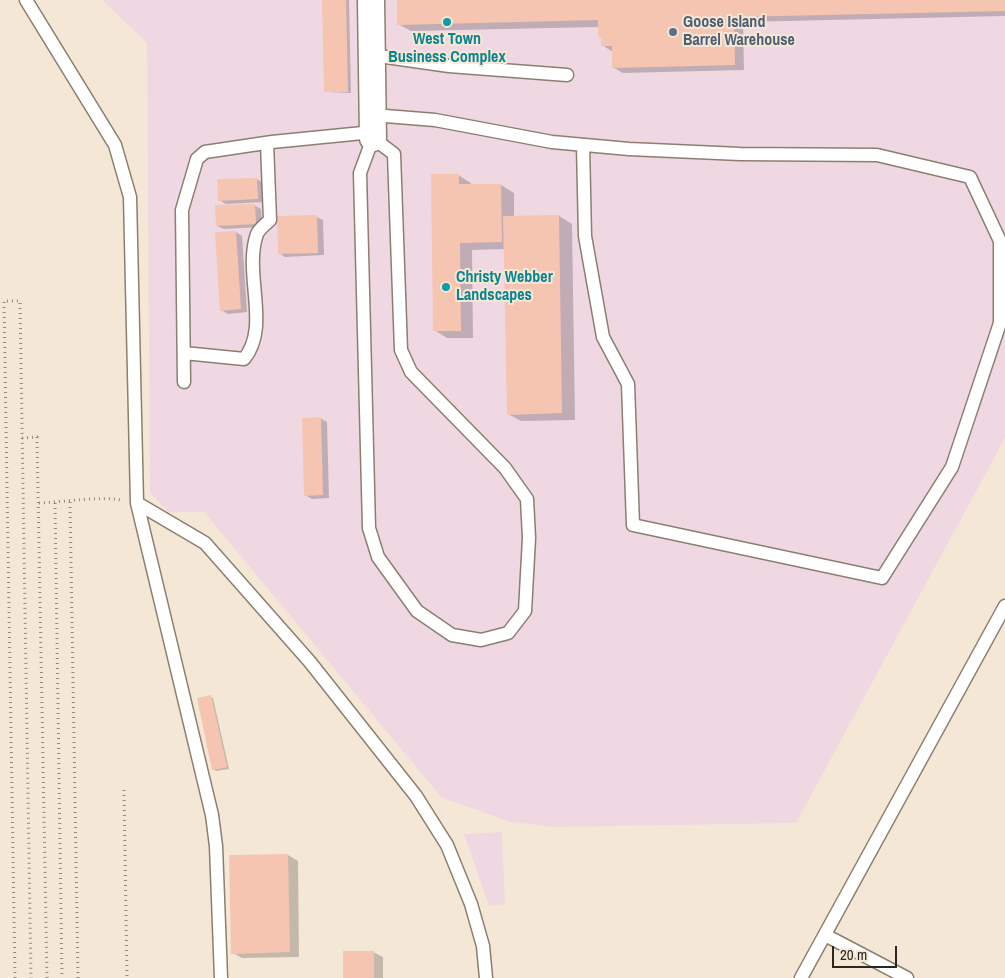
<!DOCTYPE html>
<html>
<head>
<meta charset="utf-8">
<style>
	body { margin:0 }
	#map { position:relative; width:1005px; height:978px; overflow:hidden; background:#f5e7d6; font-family:"Archivo Narrow",sans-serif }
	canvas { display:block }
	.scale { position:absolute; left:832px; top:946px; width:65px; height:22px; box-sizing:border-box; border:2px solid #2b2620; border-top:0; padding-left:6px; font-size:15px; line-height:18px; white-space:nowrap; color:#2b2620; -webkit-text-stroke:4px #f5e7d6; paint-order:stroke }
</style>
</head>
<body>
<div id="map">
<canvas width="1005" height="978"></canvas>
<div class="scale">20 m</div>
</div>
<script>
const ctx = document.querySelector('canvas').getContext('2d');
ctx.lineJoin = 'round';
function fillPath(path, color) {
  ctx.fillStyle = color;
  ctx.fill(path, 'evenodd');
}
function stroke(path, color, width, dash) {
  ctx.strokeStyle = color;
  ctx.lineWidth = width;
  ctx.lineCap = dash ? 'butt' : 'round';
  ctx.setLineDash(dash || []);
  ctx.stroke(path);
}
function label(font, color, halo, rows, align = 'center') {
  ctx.font = font + ' "Archivo Narrow",sans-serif';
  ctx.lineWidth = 4;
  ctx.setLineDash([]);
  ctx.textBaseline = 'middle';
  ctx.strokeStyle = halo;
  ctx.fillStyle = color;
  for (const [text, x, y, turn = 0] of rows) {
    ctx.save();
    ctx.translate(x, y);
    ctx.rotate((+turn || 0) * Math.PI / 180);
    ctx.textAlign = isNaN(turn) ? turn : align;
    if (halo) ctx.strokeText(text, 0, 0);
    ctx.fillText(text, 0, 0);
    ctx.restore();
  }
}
fillPath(new Path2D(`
	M102 0H1005V438L796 823 554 827 511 822 442 798 204 512H168L150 493 147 43Z
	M502 832 505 904 489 906 464 834Z`), '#f0d8e2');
fillPath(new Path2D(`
	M324 0H349L351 93 326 92Z
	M398 0H1005V16L743 22 744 70 623 73 614 68 613 52 602 45 599 27 411 31 398 24Z
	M458 175 471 183V185H501L514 193V217L559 216 572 224 575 420 521 421 508 414 505 249 472 250 473 338H447L434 330Z
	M257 179 263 183 264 202 226 204 219 200Z
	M254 205 261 209 262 227 224 229 217 226Z
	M317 217 323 220 324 255 285 257 279 253Z
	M236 232 242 236 247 312 228 314 221 310Z
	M320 418 327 422 329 498 312 499 305 495Z
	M210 697 213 698 229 769 216 771 213 769Z
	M288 855 298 861 299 957 242 958 233 953Z
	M373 952 383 957V978H344Z`), '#0003');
fillPath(new Path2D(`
	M322 0H346L348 92H324Z
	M397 0H1005V11L734 17 735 65 612 68V46H601V36L598 37V20L397 25Z
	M431 174H459V184H501L502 242 460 243 461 331H433Z
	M257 178 258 199 218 201 217 179Z
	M255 204 256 224 216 226 215 205Z
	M317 215 318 253 278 254 277 216Z
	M559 215 562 413 507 415 503 216Z
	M236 231 241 309 220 311 215 232Z
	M321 417 323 495 304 496 302 418Z
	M211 695 227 767 212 770 197 698Z
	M288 854 290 952 231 954 229 855Z
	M343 951H374V978H343Z`), '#f5c5b1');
const service = new Path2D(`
	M26 0 115 145 130 197 137 503 212 815 216 846 221 978
	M372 55 449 66 567 75
	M373 115 435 120 552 142 629 149 740 154 877 155 970 177 1000 241V323L952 467 882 578 633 525 628 384 603 337 585 236 583 145
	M373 138 394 154 401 350 411 372 505 468 527 499 529 538 525 611 508 633 481 640 452 635 417 611 378 557 369 528 360 173Z
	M184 353 244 359C271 327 243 273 257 234 259 229 266 224 270 220L267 143
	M184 382 182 210 197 159 205 152 272 142 373 132
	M137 503 205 543 310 662 416 796 447 845 471 904 483 946 486 978
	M825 935 907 978
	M801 978 1005 606`);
const minor = new Path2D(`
	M371 0 373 138`);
stroke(service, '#8b7f6f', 15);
stroke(minor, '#8b7f6f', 29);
stroke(new Path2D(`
	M22 438 37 437 47 978
	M70 502 78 978
	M39 503C66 502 96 496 121 500
	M55 503 62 978
	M124 790 127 978
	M15 978 4 301H20L31 978`), '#92887c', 3, [1, 4]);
stroke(service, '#fff', 12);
stroke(minor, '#fff', 26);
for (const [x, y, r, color] of [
	[447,22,5,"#0f9aa8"],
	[673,32,5,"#5c6f8a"],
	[446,287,5,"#0f9aa8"]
]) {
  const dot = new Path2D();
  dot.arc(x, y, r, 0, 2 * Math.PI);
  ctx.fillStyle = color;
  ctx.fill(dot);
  stroke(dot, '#f5e7d6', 2);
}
label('bold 16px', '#4e5e75', '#f5e7d6', [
	["Goose Island",683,23],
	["Barrel Warehouse",683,41]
], 'left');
label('bold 16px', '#0d838f', '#f5e7d6', [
	["West Town",447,40],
	["Business Complex",447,58],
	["Christy Webber",456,278,"left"],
	["Landscapes",456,296,"left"]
]);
</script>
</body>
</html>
